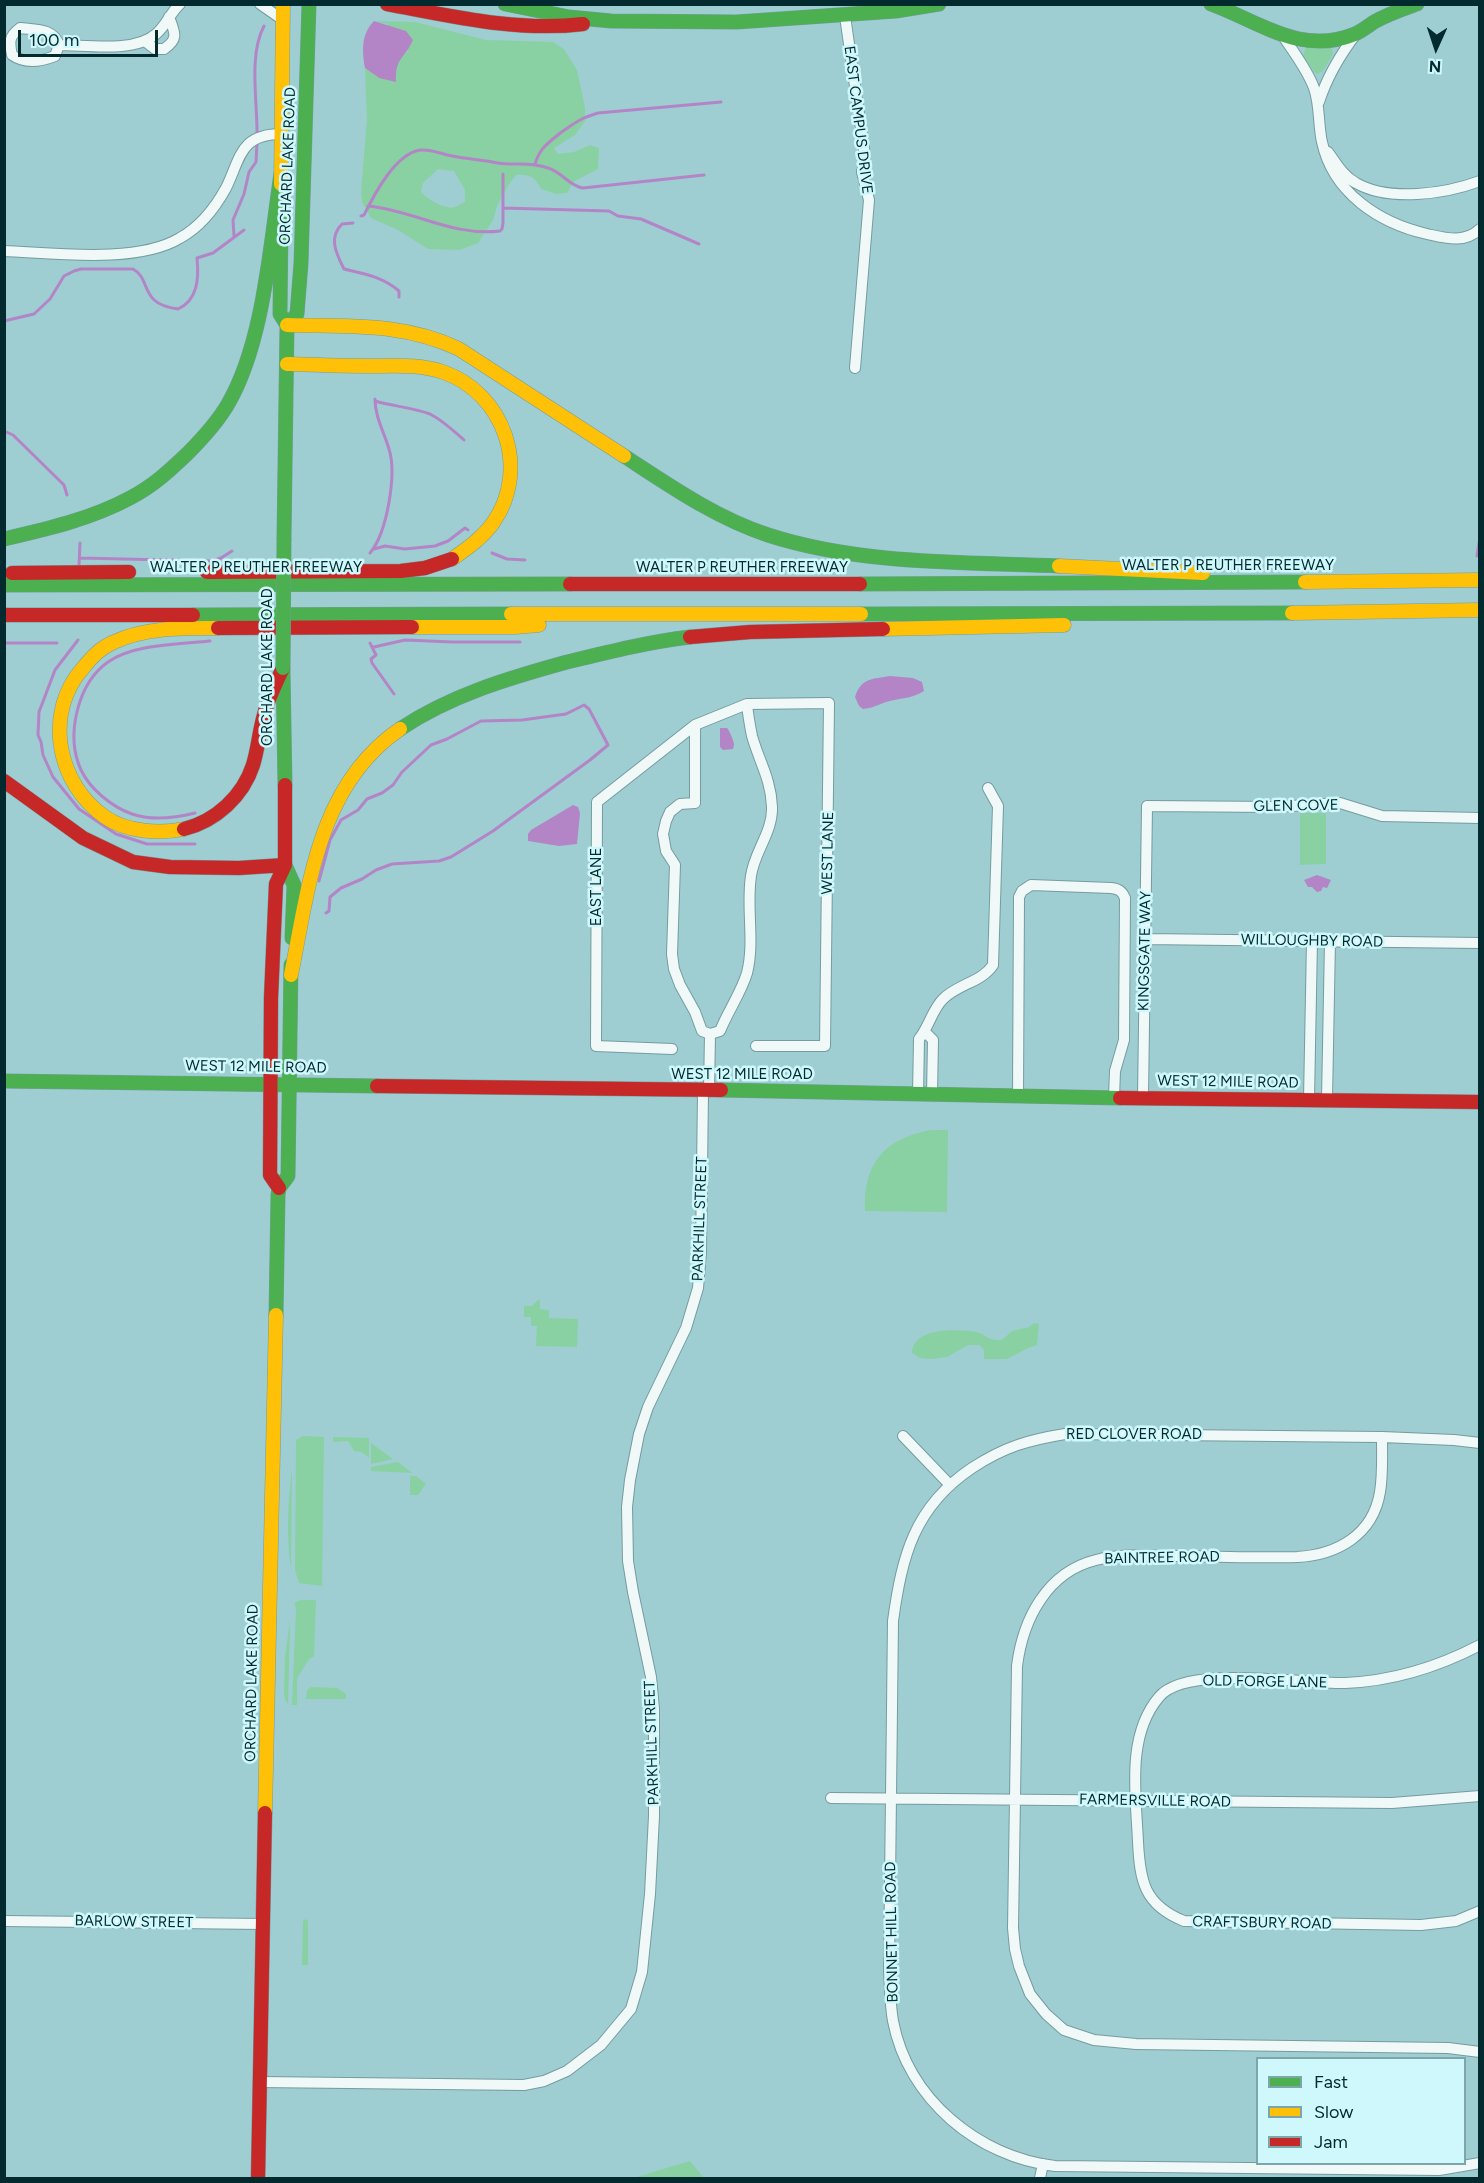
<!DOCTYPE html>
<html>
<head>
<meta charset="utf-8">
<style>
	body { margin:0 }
	#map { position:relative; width:1484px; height:2183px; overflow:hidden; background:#9eced2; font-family:Figtree,sans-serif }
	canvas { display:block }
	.frame { position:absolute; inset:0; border:6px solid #032b2f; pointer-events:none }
	.legend { position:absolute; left:1256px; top:2057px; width:210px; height:108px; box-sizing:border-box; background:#cff8fd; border:2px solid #7da6ab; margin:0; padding:8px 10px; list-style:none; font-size:18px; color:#032b2f }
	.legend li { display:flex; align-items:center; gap:12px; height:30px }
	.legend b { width:30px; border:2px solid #7da6ab }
	.north { position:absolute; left:1406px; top:18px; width:60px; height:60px; -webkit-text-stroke:4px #cff8fd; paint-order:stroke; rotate:183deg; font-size:16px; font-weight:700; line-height:24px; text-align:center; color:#032b2f }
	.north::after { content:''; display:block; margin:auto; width:21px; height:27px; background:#032b2f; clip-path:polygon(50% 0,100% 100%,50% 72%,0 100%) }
	.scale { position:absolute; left:18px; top:30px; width:140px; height:27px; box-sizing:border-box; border:3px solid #032b2f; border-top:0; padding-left:8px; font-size:18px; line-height:21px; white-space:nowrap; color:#032b2f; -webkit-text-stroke:4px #cff8fd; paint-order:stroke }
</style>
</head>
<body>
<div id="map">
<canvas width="1484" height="2183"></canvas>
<div class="frame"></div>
<ul class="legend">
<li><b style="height:8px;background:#4caf50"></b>Fast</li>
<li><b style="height:8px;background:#ffc107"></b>Slow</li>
<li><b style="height:8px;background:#c62828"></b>Jam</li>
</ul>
<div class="north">N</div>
<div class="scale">100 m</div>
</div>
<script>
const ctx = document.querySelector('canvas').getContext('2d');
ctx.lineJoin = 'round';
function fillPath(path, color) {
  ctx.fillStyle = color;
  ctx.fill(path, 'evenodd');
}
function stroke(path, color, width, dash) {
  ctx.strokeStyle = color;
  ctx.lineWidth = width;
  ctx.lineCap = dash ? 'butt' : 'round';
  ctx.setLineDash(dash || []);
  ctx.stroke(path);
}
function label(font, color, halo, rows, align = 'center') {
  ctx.font = font + ' Figtree,sans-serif';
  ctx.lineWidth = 5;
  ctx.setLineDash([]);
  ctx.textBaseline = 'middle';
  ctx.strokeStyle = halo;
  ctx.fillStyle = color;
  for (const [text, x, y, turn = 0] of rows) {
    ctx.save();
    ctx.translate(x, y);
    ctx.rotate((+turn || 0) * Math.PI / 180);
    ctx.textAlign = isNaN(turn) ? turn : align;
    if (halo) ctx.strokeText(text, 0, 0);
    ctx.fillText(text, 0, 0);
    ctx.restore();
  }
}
fillPath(new Path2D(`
	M374 21 415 22 486 40 553 42 564 49 577 70 585 108V121L575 135 554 148 558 154 574 152 590 145 599 148 598 169 573 182 567 193 556 194 541 189C535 177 530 174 516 175L508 186 497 206 493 220 478 243 459 250 428 249 398 230 371 218 362 202 361 191 367 119 365 68 379 78 395 68 400 58 408 51 387 24ZM438 169 454 171 465 190V202C461 203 459 206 455 207 445 210 427 199 421 192L423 183Z
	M1306 47H1329L1332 49 1333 54 1323 71 1318 74 1314 72 1303 55Z
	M1300 813H1326V864L1300 865Z
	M931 1130H948L947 1212 865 1211C863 1163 884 1139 931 1130Z
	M538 1300H540V1309L549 1310V1318L578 1319 577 1347 536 1346 537 1326H531V1317H524V1306H532Z
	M1034 1323 1039 1324 1037 1345 1028 1348 1007 1359H984V1350L979 1345H968L947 1357 931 1359 920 1358 912 1353C913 1327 957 1329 976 1332 987 1334 986 1341 1002 1340L1012 1331 1029 1327Z
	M303 1436 324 1437 322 1586 299 1583 295 1570 296 1440Z
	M333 1437 369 1438V1458L362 1452 354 1451 348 1441 333 1442Z
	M371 1443 393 1459 371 1464Z
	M398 1462 412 1473 371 1471V1467Z
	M292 1469 291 1568C286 1535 288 1502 292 1469Z
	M410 1476H416L426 1484 418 1495H410Z
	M301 1600H316L314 1657 310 1658 297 1678V1705H292L296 1608 294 1603Z
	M290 1621V1628L288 1704 285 1700 284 1694 285 1657Z
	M311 1687 337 1688 346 1694V1699H306L307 1690Z
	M305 1919 308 1921V1965H302L303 1921Z
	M690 2161 704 2178H633Z`), '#89d1a2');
fillPath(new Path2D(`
	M374 21 406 31 413 40C404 60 395 57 396 82L379 78 365 68C362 51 361 34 374 21Z
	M890 676 913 678 922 682 924 691C912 699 899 698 886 702 878 705 872 708 863 709L859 706 855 697C861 678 872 679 890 676Z
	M720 728H727C730 731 734 742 734 745L733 749 723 750 720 747Z
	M573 805 578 807 580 813 577 844 559 846 528 841V834L531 830Z
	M1317 875 1331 880 1327 888 1323 887 1321 891 1317 892 1312 887H1308L1304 880Z`), '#b385c7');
stroke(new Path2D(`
	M257 137C258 104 248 56 264 26
	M535 164C540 148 547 144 559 134 575 123 578 119 598 113L721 102
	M368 206C413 210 453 237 500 231L502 229 503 223V174
	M503 208 609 211 618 216 641 219 699 244
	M361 216 364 215C374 195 395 154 420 150 432 149 441 154 452 156 467 159 482 160 498 163 515 166 528 161 548 168 562 172 569 186 583 188L704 175
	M353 223 342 224C329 237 335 251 343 267L344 269C365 274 383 277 399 291V297
	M234 236 233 220 244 194 249 172 256 162 257 143
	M4 321 34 314 50 299 64 276 74 271 81 269H133C152 279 138 304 178 309 198 300 199 278 197 258L213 253 244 230
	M375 401C392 406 414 408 430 414 442 420 454 431 464 440
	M4 431 13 435 64 485 67 495
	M374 549 385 546 405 549 435 546 448 541 465 528 468 530
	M370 553C387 533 397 474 389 449 384 432 375 417 375 399
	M492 553 507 559 525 560
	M1477 556 1480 537
	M80 558 211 561 221 558 232 551
	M79 565 80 543
	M78 640 55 670 39 712 38 735 41 742 43 755 53 777 79 809 116 834 147 844H195
	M4 643H57
	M370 643 376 655 371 659 372 663 394 694
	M374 647 405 640 452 642H520
	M195 813C175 818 152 821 132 814 112 807 90 789 81 770 65 735 78 683 108 662 133 644 180 644 210 641
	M319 881 330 840 341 820 358 810 367 799 382 793 393 785 402 772 431 745 447 739 481 721 522 720 566 714 584 705 589 709 608 745 590 760 493 831 451 857 439 861 392 864 376 870 362 879 341 888 330 897 329 911 326 913`), '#b385c7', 3);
const street = new Path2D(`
	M260 4 283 20
	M845 16 865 156 862 172 869 200 855 368
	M20 28C36 30 53 28 59 45L55 56C40 62 25 64 12 55 9 42 9 36 20 28Z
	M1283 36C1294 53 1307 69 1314 88 1320 105 1318 124 1322 142 1333 193 1379 223 1427 234 1445 238 1464 244 1480 229
	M146 42 155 49H164C179 39 175 33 169 17
	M59 45C87 45 135 53 156 34 166 26 170 13 180 4
	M1319 102C1327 77 1340 55 1356 34
	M1328 152C1336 163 1343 176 1356 183 1389 202 1445 194 1480 181
	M4 251C54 253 137 264 180 238 200 227 215 208 226 188 241 157 240 134 282 134
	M695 725V803L680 804 670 812 666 821 663 834 666 851 675 865 672 954 674 969 680 985 695 1012 702 1031 710 1034
	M1145 939 1480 943
	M925 1032 933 1040 932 1095
	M710 1034 720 1031C728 1011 741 993 747 973 755 941 746 908 751 876 754 852 773 832 772 807 771 779 759 761 752 736 750 726 748 715 747 704
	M672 1049 596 1046 597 802 695 725 747 704 829 703 825 1046H756
	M709 1091 710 1034
	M918 1095 919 1039C929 1027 932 1010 943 999 958 984 982 982 993 965L998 806 988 788
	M1018 1096 1019 897 1022 891 1031 885 1111 888C1119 889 1122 891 1125 898L1124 1040 1115 1071 1114 1097
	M1143 1097 1147 806 1275 807 1340 803 1382 816 1480 818
	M1309 1099 1312 941
	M1327 1099 1330 941
	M903 1436 950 1485
	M1382 1437C1382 1455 1383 1474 1380 1492 1373 1535 1337 1555 1297 1557 1259 1558 1221 1557 1183 1556 1155 1556 1124 1553 1096 1560 1047 1572 1023 1619 1017 1666L1013 1928 1015 1949 1019 1966 1030 1994 1046 2014 1064 2030 1094 2040 1136 2044 1448 2048 1480 2052
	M1480 1443 1454 1440 1382 1437 1065 1434C1028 1440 1004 1447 972 1468 914 1507 902 1556 893 1621L889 1970C890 1987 890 2004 893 2021 908 2099 978 2157 1055 2166L1439 2170 1480 2163
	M1480 1645C1438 1667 1392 1681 1345 1683 1302 1684 1187 1664 1159 1697 1126 1736 1136 1795 1138 1842 1140 1881 1144 1905 1184 1921L1421 1925 1456 1921 1480 1911
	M831 1798 1392 1803 1480 1796
	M4 1921 263 1924
	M260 2082 524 2085 544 2081 567 2071 601 2045 631 2009 642 1972 650 1894 654 1816V1709L651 1677 633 1592 628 1561 627 1507 630 1480 639 1434 648 1407 686 1328 698 1288 701 1252 703 1091
	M1040 2178 1043 2164`);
const fast = new Path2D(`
	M505 4 569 17 611 21 737 22 896 11 939 4
	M1211 4C1260 22 1301 56 1355 34 1362 31 1368 26 1374 22 1388 14 1403 9 1417 4
	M281 220 280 314 287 325 284 538
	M287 325 297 314 301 263 309 4
	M624 456C670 486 716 518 768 535 861 565 963 562 1059 566
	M4 539C47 529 91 519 130 498 153 486 168 472 187 454 202 439 217 423 228 404 264 342 270 245 281 174
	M860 584 1305 582
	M4 585 570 584
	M861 614 1292 613
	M193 615 511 614
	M283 671 285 785
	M400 729C451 695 509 678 567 662 608 652 648 642 690 637
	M285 865 294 885 292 938
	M4 1081 377 1086
	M721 1090 1120 1098
	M276 1315 278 1195 279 1188 288 1176 291 965`);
const slow = new Path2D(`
	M281 184 283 4
	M287 325C348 327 403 322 459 349L624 456
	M287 364C315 365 342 366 370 366 394 366 419 364 443 372 504 393 531 469 493 523 482 538 468 548 452 559
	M1059 566 1203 573
	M1305 582 1480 580
	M1292 613 1480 610
	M511 614H861
	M412 627H515L539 625
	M883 629 1064 625
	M184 829C160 834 126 832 105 817 57 784 43 713 83 668 92 657 100 648 114 642 146 627 183 628 218 628
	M291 975C309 886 318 785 400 729
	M265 1813 276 1315`);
const jam = new Path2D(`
	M387 4C452 16 517 32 583 24
	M207 572 401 571 425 568 452 559
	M12 573 129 572
	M570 584H860
	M4 615H193
	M218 628 412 627
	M690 637 750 632 883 629
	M4 781 83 838 133 862 170 867 239 868 285 865
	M184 829C216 821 243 796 253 765 258 749 259 732 264 715 268 699 276 683 283 668
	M377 1086 721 1090
	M1120 1098 1480 1102
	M279 1188 270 1175 271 998 276 884 285 865V785
	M258 2178 265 1813`);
stroke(street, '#759c9f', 12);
stroke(fast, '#759c9f', 15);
stroke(slow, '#759c9f', 15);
stroke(jam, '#759c9f', 15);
stroke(street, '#f0f8f8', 10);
stroke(fast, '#4caf50', 14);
stroke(slow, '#ffc107', 14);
stroke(jam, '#c62828', 14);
const fastBridge = new Path2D(`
	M283 668 284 538`);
stroke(fastBridge, '#759c9f', 15, []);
stroke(fastBridge, '#4caf50', 14);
label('15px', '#032b2f', '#cff8fd', [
	["EAST CAMPUS DRIVE",858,120,83],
	["ORCHARD LAKE ROAD",288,166,-88],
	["WALTER P REUTHER FREEWAY",1228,566],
	["WALTER P REUTHER FREEWAY",256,568],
	["WALTER P REUTHER FREEWAY",742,568],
	["ORCHARD LAKE ROAD",268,667,-90],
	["GLEN COVE",1296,806,-1],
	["WEST LANE",828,853,-89],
	["EAST LANE",597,887,-90],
	["WILLOUGHBY ROAD",1312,941,1],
	["KINGSGATE WAY",1145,951,-89],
	["WEST 12 MILE ROAD",256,1067,1],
	["WEST 12 MILE ROAD",742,1075],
	["WEST 12 MILE ROAD",1228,1082,1],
	["PARKHILL STREET",700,1219,-88],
	["RED CLOVER ROAD",1134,1435],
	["BAINTREE ROAD",1162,1558,-1],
	["OLD FORGE LANE",1265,1682,1],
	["ORCHARD LAKE ROAD",252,1683,-89],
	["PARKHILL STREET",652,1743,-92],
	["FARMERSVILLE ROAD",1155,1801,1],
	["BARLOW STREET",134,1922,1],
	["CRAFTSBURY ROAD",1262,1923,1],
	["BONNET HILL ROAD",892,1932,-91]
]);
</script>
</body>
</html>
